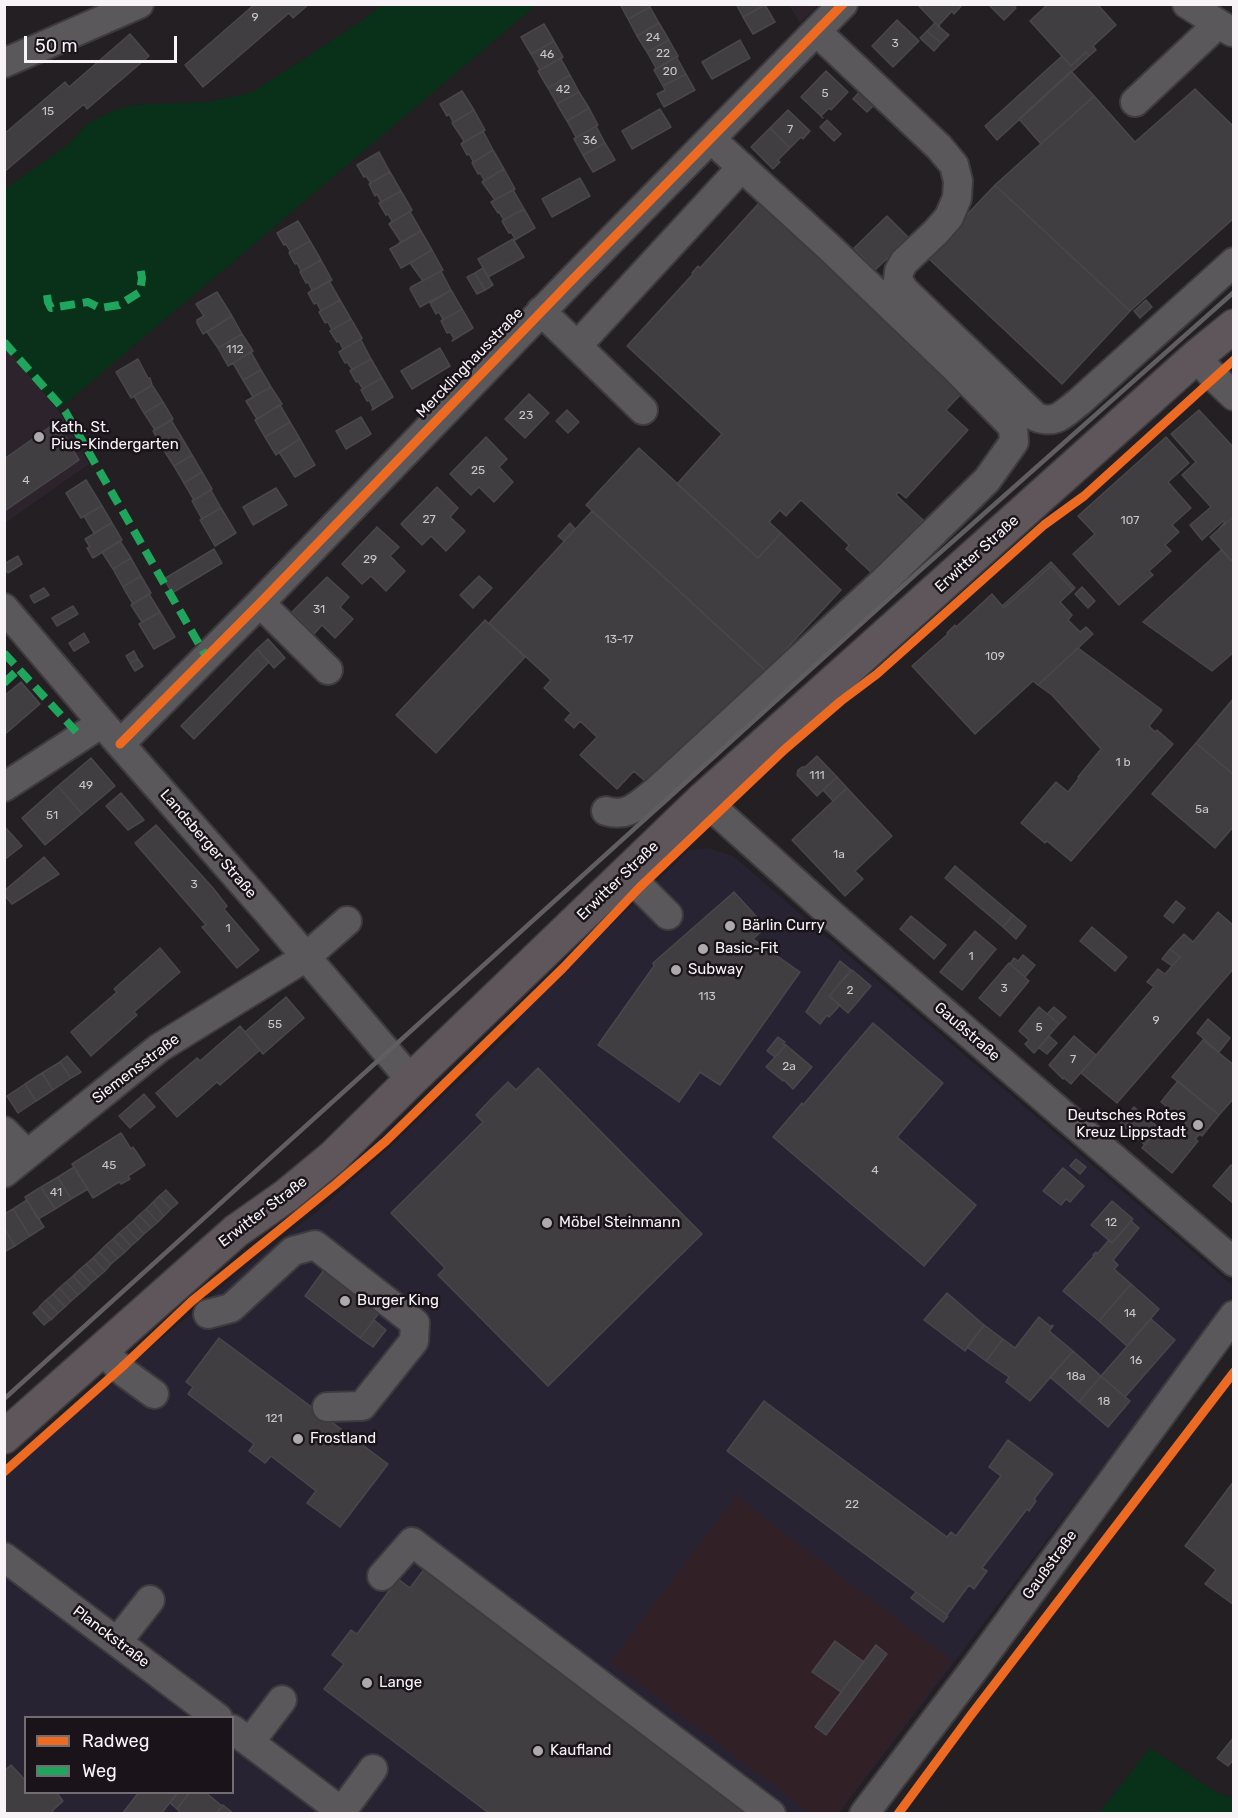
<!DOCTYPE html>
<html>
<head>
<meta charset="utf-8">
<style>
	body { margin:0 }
	#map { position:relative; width:1238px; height:1818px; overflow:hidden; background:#231f23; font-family:Rubik,sans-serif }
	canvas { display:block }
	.frame { position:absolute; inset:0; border:6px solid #f7f3f7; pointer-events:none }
	.legend { position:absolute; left:24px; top:1716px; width:210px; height:78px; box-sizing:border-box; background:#1a141a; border:2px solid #726d72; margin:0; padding:8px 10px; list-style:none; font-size:18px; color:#f7f3f7 }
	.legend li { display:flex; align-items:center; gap:12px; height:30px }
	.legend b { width:30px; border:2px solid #726d72 }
	.scale { position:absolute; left:24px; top:36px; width:153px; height:27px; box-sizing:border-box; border:3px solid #f7f3f7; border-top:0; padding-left:8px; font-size:18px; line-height:21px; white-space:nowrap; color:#f7f3f7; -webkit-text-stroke:4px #1a141a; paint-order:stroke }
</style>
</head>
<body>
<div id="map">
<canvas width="1238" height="1818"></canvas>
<div class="frame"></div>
<ul class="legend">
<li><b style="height:8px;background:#ed6a23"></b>Radweg</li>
<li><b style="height:8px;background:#20a55d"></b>Weg</li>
</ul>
<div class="scale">50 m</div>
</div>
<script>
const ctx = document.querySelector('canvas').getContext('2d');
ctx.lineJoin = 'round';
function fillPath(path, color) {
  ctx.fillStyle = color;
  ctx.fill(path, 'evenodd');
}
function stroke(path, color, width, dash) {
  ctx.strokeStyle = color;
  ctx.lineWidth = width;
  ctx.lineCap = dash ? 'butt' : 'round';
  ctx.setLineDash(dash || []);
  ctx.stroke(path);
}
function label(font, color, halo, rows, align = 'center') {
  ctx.font = font + ' Rubik,sans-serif';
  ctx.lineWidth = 5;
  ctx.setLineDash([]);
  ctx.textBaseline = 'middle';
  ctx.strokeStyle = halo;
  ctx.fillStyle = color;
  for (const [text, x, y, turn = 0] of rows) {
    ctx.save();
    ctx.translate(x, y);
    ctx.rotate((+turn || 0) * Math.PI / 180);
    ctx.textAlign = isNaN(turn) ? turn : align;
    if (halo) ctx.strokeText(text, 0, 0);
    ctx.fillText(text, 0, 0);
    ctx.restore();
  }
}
fillPath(new Path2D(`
	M708 848 733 856 1233 1286V1296L839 1813H5L4 1472 265 1251 318 1211 391 1146 516 1026 514 1020 689 850ZM26 1718H232V1792H26Z`), '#282332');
fillPath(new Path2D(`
	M736 1496 952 1661 837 1814 810 1813 610 1662Z`), '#312127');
fillPath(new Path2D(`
	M789 5H818L800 23Z
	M4 345 58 410 89 464 5 523Z`), '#2d232d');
fillPath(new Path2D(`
	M381 5H536L58 410 5 345V189L69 144 86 125 110 112 133 105 209 102 253 92 362 21Z
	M1150 1748 1217 1793 1233 1798V1813H1099Z`), '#093119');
const building = new Path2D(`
	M255 4H309L293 18 289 13 203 87 185 65Z
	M620 4H649L650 7 628 19Z
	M736 4H765V5L743 17Z
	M917 4H963L954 14 952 11 939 25 940 28Z
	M988 4H1012L1016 8 1004 20Z
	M1048 4H1097L1116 25 1093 46 1096 50 1089 56 1086 52 1071 66 1030 21Z
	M765 5 775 22 753 34 743 17Z
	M650 7 659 23 637 36 628 19Z
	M897 20 919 41 893 67 872 46Z
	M659 23 669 40 647 52 637 36Z
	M935 23 949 35 941 43 927 31Z
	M544 24 554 41 531 54 521 37Z
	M927 31 941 43 934 51 920 38Z
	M130 34 149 56 87 109 84 104 4 172V134L65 82 69 87Z
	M669 40 678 56 654 70 656 68 647 52Z
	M740 40 750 58 712 79 702 62Z
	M554 41 563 57 538 71 540 70 531 54Z
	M1086 52 1089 56 997 140 985 126 1062 56 1071 66Z
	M678 56 677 58 686 74 663 86 654 70Z
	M563 57 561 59 570 75 548 88 538 71Z
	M826 71 848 92 831 110 829 108 821 116 823 118 801 97Z
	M1071 71 1094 96 1041 144 1019 119Z
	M686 74 695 90 664 107 657 94 665 90 663 86Z
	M570 75 579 92 557 104 548 88Z
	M1195 89 1234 127V218L1130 311 995 185 1094 96 1135 142Z
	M861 90 875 104 867 112 853 99Z
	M462 91 474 110 452 123 453 122 449 114 447 116 440 104Z
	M579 92 589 108 567 121 557 104Z
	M589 108 598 125 574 139 576 137 567 121Z
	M660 109 671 127 632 149 622 131Z
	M474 110 485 130 461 144 464 141 452 123Z
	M788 110 810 131 803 139 801 137 790 148 770 128Z
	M827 120 841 134 834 141 820 127Z
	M598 125 596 126 605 143 583 155 574 139Z
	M770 128 790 148 778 160 780 162 773 169 751 147Z
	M483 131 493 150 472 163 473 161 469 154 467 155 461 144Z
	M605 143 615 160 593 172 583 155Z
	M493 150 504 169 482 182 484 180 480 173 478 174 472 163Z
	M379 152 390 172 369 184 371 183 366 176 364 177 357 165Z
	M504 169 515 189 491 202 495 200 482 182Z
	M390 172 401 191 379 203 381 202 377 194 375 196 369 184Z
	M580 178 590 196 552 217 542 199Z
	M995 185 1130 311 1062 384 927 257Z
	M513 190 524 209 502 221 504 220 499 212 498 213 491 202Z
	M401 191 412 210 389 224 392 221 388 214 386 215 379 203Z
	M760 202 908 340 906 343 961 394 946 410 968 430 906 498 899 492 896 495 923 520 873 574 846 549 849 545 801 500 786 516 780 510 769 522 781 533 758 558 677 484 722 434 627 346 693 274 692 273 698 266 700 268Z
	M524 209 535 228 513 241 515 239 511 232 509 233 502 221Z
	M412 210 410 212 421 231 399 243 401 242 389 224Z
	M887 216 909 238 875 270 854 248Z
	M298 221 310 241 289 253 290 251 286 244 284 245 277 233Z
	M421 231 432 250 401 268 390 249Z
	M513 239 524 257 488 277 478 259Z
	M310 241 321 260 300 272 301 271 297 263 295 264 289 253Z
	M432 250 443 270 419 283 423 281 410 263Z
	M321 260 332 280 308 293 312 290 308 282 306 283 300 272Z
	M483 268 493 285 485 290 475 273Z
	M443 270 441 271 451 290 420 307 410 289 411 287Z
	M475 273 485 290 477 294 467 277Z
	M329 281 340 300 319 312 321 311 317 303 314 304 308 293Z
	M451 290 462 309 441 321 443 320 439 312 436 314 430 303Z
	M217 292 232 316 203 334 197 323V320L204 316 196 304Z
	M340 300 351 319 330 331 332 330 328 322 325 323 319 312Z
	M1146 300 1152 307 1140 318 1134 311Z
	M462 309 473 328 452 341 454 339 450 332 447 333 441 321Z
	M232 316 242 334 218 348 207 332Z
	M351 319 362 338 339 352 343 349 339 341 337 342 330 331Z
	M242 334 253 351 228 366 218 348Z
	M362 338 361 340 371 359 350 371 352 369 347 362 345 363 339 352Z
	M440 348 450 366 412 389 401 371Z
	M251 352 261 370 243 380 233 363Z
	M138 359 148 378H150L152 385 131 398 116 372Z
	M371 359 382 378 361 390 363 389 358 381 356 382 350 371Z
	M261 370 271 387 253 397 243 380Z
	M382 378 393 397 372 410 373 408 369 400 367 401 361 390Z
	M152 385 163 402 144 413 134 396Z
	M271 387 282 404 257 419 246 401Z
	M529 394 549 413 525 438 505 419Z
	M163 402 173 419 155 430 144 413Z
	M280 405 290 422 265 437 255 420Z
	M567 410 579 422 568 433 556 421Z
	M1199 410 1234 448V516L1219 529 1225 522 1223 521 1202 540 1190 525 1211 507 1182 475 1196 462 1171 434Z
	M361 417 371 434 346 449 336 431Z
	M171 420 182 438 163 449 153 431Z
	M290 422 300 439 276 455 265 437Z
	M54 424 61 434 69 440 72 448 79 460 6 510 4 507V459Z
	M486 437 507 459 499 467 513 482 494 502 479 487 471 495 450 474Z
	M1166 437 1189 463 1168 482 1191 508 1172 525 1179 532 1165 545 1171 551 1149 571 1153 575 1119 605 1073 554 1095 534 1078 516Z
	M182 438 192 455 174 466 163 449Z
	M300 439 315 465 295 477 279 452Z
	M639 448 758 558 781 533 841 590 766 671 586 505Z
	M192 455 202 472 184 483 174 466Z
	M202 472 212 489 194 500 184 483Z
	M86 480 102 506 81 518 66 493Z
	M437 487 458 508 450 517 465 531 446 551 431 536 422 545 401 524Z
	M276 488 287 505 253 525 243 507Z
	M211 490 221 508 202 519 192 501Z
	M102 506 112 523 94 533 84 516Z
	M221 508 236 533 215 546 200 520Z
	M592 511 766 671 648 784 634 771 617 789 580 755 597 737 580 721 574 728 565 720 571 713 544 688 551 680 489 623Z
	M1234 516V563L1210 537Z
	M112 523 122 540 93 558 87 548 90 547 85 539Z
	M570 523 575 529 564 541 558 536Z
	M377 527 399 547 390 556 405 571 386 591 371 576 362 584 342 564Z
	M120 541 131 558 113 569 102 552Z
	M214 549 222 563 172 593 164 579Z
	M1221 550 1234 563V652L1212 671 1143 622Z
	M18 556 22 564 8 573 4 568V564Z
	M131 558 141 576 123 587 113 569Z
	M1051 562 1075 588 1073 590 1051 566 1004 608 1002 606Z
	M1051 566 1073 590 1060 602 1072 615 1068 620 1080 632 1086 627 1093 634 1038 685 1033 681 975 734 912 666 948 634 947 633 955 625 956 627 992 594 1004 608Z
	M141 576 151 593 133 604 123 587Z
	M479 576 492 588 473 608 460 595Z
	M327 577 349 597 340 607 353 619 335 638 322 625 314 634 292 612Z
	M1082 587 1095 601 1088 608 1075 594Z
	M44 588 49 595 34 603 30 596Z
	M149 594 160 612 142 622 131 605Z
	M73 606 78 614 57 626 52 618Z
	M160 612 175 637 154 649 139 624Z
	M485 620 525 657 436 753 396 715Z
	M84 633 89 642 74 651 69 643Z
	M268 639 285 658 274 668 257 649Z
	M1078 648 1162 710 1149 726 1155 732 1157 730 1173 744 1071 861 1047 841 1045 843 1021 823 1056 782 1068 792 1079 778 1078 777 1101 749 1052 695 1038 685Z
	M257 649 269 662 194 739 181 726Z
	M134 651 138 659 130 663 126 656Z
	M138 659 143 666 135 671 130 663Z
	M21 682 40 704 4 735V696Z
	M1234 698V775L1196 743Z
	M1196 743 1234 775V826L1215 848 1152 794Z
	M817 756 837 777 817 796 797 775 798 770 802 767H805Z
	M91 758 115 786 82 814 58 786Z
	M837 777 847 788 833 801 823 790Z
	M58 786 82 814 45 845 22 818Z
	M847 788 892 836 855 871 863 879 845 896 792 840Z
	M121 793 144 820 128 830 106 806Z
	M156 825 213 888 227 906 224 909 259 950 237 968 202 927 206 925 135 843Z
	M4 826 22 846 4 860Z
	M44 857 59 874 12 904 4 895V891Z
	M955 866 1013 915 1003 927 945 878Z
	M734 892 766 927 753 939 800 972 720 1085 700 1072 679 1102 598 1045 654 966 653 963Z
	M1176 901 1185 908 1173 923 1164 916Z
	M1218 912 1234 926V968L1117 1103 1081 1073 1154 987 1147 982 1158 969 1165 974 1180 957 1170 949 1184 934 1193 942Z
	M1013 915 1026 926 1016 939 1003 927Z
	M911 916 946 945 934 959 900 929Z
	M1092 927 1127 957 1115 971 1080 941Z
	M975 931 996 949 962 990 940 972Z
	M160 948 180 972 134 1012 137 1015 91 1056 71 1032 117 992 114 989Z
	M1170 949 1180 957 1172 966 1162 959Z
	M1023 955 1035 965 1025 977 1010 964 1014 958 1018 961Z
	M840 961 851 970 829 996 840 1005 829 1017 827 1015 820 1024 806 1012Z
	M1009 963 1029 981 1000 1016 979 998Z
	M852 970 871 986 848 1013 829 996Z
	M286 997 304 1018 263 1054 245 1032Z
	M1039 1007 1059 1024 1034 1053 1025 1044 1029 1040 1019 1031Z
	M1054 1007 1066 1017 1059 1024 1047 1014Z
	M1208 1019 1230 1038 1219 1052 1197 1033Z
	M873 1023 943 1083 897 1137 976 1205 924 1266 773 1137 802 1103 803 1105Z
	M240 1026 260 1050 220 1085 217 1082 177 1117 156 1093 197 1058 200 1061Z
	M1049 1036 1057 1043 1047 1054 1039 1048Z
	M1074 1036 1096 1055 1071 1084 1064 1078 1063 1079 1049 1065Z
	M778 1037 785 1042 783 1044 786 1045 775 1057 767 1051Z
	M1203 1040 1234 1065V1098L1219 1115 1172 1077Z
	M786 1045 812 1067 793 1089 784 1080 783 1081 766 1067Z
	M67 1056 81 1072 71 1078 60 1062Z
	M60 1062 71 1078 53 1090 42 1073Z
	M538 1068 702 1234 548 1386 438 1275 445 1268 391 1213 483 1122 476 1115 491 1099 508 1082 516 1090Z
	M42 1073 53 1090 36 1101 25 1084Z
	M1178 1081 1219 1115 1202 1136 1200 1134 1195 1139 1198 1141 1172 1173 1142 1148 1159 1127 1173 1138 1186 1123 1161 1102Z
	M25 1084 36 1101 18 1113 7 1096Z
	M144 1094 155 1107 130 1128 119 1116Z
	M1134 1107 1159 1128 1145 1145 1120 1123Z
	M121 1133 131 1149 133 1147 145 1165 128 1176 130 1179 121 1184 119 1182 93 1198 72 1164Z
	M1076 1159 1086 1167 1080 1174 1070 1166Z
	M1231 1165 1234 1167V1204L1213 1186Z
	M74 1167 88 1189 71 1199 58 1177Z
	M1063 1168 1084 1186 1070 1202 1066 1199 1061 1205 1043 1191Z
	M58 1177 71 1199 55 1209 41 1187Z
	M41 1187 55 1209 38 1219 25 1197Z
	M166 1190 178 1203 171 1209 159 1196Z
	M159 1196 171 1209 164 1216 153 1202Z
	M27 1200 44 1227 30 1236 13 1209Z
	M1112 1201 1133 1219 1112 1243 1091 1225Z
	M153 1202 164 1216 158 1222 146 1209Z
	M13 1209 30 1236 15 1246 4 1228V1214Z
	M146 1209 158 1222 151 1228 139 1215Z
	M139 1215 151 1228 144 1234 133 1221Z
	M133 1221 144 1234 138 1240 126 1227Z
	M1131 1221 1139 1228 1113 1260 1118 1265 1114 1269 1131 1284 1099 1321 1063 1291 1094 1256 1093 1255 1096 1252 1097 1254 1109 1240 1112 1243Z
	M126 1227 138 1240 131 1246 119 1233Z
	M4 1228 15 1246 4 1252Z
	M119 1233 131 1246 125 1252 113 1239Z
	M113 1239 125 1252 118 1258 106 1245Z
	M106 1245 118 1258 111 1264 99 1252Z
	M99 1252 111 1264 105 1271 93 1258Z
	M93 1258 105 1271 98 1277 86 1264Z
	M329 1263 385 1305 360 1338 305 1296Z
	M86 1264 98 1277 91 1283 79 1270Z
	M79 1270 91 1283 85 1289 73 1276Z
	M73 1276 85 1289 78 1295 66 1282Z
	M66 1282 78 1295 71 1301 59 1288Z
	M1131 1284 1159 1309 1127 1346 1099 1321Z
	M59 1288 71 1301 65 1307 53 1294Z
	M947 1293 984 1325 965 1351 924 1320Z
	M53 1294 65 1307 58 1313 46 1300Z
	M46 1300 58 1313 51 1320 39 1307Z
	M40 1307 51 1319 44 1325 33 1313Z
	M1039 1317 1051 1327 1052 1325 1053 1326 1049 1331 1073 1351 1030 1401 1006 1382 1009 1377 986 1361 1003 1339 1015 1348Z
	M1151 1319 1175 1340 1125 1397 1101 1376Z
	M374 1320 386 1330 373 1347 360 1338Z
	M984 1325 1003 1339 986 1361 967 1347Z
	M219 1338 388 1464 340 1527 307 1503 316 1491 271 1456 265 1463 249 1451 254 1444 188 1394 193 1387 186 1382Z
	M1073 1351 1101 1376 1079 1402 1050 1377Z
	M1101 1376 1130 1401 1108 1427 1079 1402Z
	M764 1401 947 1537 951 1532 956 1536 1001 1476 989 1467 1008 1440 1053 1474 1034 1499 1036 1501 1029 1511 1027 1509 982 1568 987 1571 974 1589 969 1585 947 1615 727 1451Z
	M1234 1481V1605L1205 1584 1216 1570 1185 1546Z
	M425 1568 753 1814H490L324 1689 344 1664 332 1655 351 1630 357 1634 398 1579 410 1588Z
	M916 1592 948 1616 943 1622 911 1598Z
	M835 1641 864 1662 841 1692 812 1672Z
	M876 1645 887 1654 826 1735 815 1727Z
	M1234 1737V1759L1228 1766 1217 1758Z
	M11 1765 26 1781V1792H56L63 1801 52 1811 55 1814H4V1771Z
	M139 1792H178L161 1814H122Z
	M178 1792H190L177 1809 170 1803Z
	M190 1792H205L222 1806 216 1814H182L177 1809Z
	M223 1805 234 1814H216Z`);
fillPath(building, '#403e41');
stroke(building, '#49474b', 1.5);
const minor = new Path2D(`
	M1187 4 1232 32
	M817 32 939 147 954 165 958 181 957 198 949 217 936 232 904 262 899 271 898 280 904 290 1036 417C1056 425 1064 413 1079 402L1234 262
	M4 63 139 4
	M1135 102 1218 24
	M541 311 643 410
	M577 346 742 167
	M1196 357 1215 378 1234 396
	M260 603 328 670
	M4 608 120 744 267 911 411 1080
	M120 744 260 603 573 279 843 4
	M4 787 102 723
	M703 799 834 917 1234 1262
	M606 811C628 818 639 804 655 792L884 581 987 480 1014 442 1013 427 956 369 831 249 711 139
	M626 873 668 915
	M4 1131 27 1154
	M4 1173 159 1048 306 957 347 921
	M208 1314 231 1308 293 1251 315 1245 415 1323 414 1341 362 1406 327 1407
	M101 1349 125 1373 154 1394
	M4 1557 218 1718
	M382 1576 412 1542 771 1814
	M117 1642 150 1600
	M232 1729 345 1814
	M250 1742 282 1700
	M342 1811 373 1769
	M864 1814 978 1664 1234 1315`);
const major = new Path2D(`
	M4 1437 236 1231 287 1195 333 1157 411 1080 703 799 1196 357 1234 326`);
stroke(minor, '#3e3b3e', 32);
stroke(major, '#3e3b3e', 36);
stroke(minor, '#5a585a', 28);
stroke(major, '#5e565a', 33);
stroke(new Path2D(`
	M4 1399 916 574 1234 292`), '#615e61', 4.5);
stroke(new Path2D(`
	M47 295 48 302 51 308 88 302 100 308 119 305 140 292 142 278 140 267
	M4 342 65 411 207 658
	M4 653 81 737
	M4 683 19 669`), '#20a55d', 8, [15, 8]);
stroke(new Path2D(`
	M120 744 260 603 573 279 843 4
	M4 1472 121 1368 192 1301 336 1184 386 1141 563 968 640 887 784 750 841 701 877 674 1044 525 1084 496 1234 360
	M898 1814 971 1715 1234 1372`), '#ed6a23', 9);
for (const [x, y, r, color] of [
	[39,437,6,"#ada9ad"],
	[730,926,6,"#ada9ad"],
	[703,949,6,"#ada9ad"],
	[676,970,6,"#ada9ad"],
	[1198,1125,6,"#ada9ad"],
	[547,1223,6,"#ada9ad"],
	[345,1301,6,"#ada9ad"],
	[298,1439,6,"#ada9ad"],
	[367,1683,6,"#ada9ad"],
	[538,1751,6,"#ada9ad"]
]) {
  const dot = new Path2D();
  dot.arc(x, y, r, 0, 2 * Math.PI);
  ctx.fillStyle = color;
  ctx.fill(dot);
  stroke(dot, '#1a141a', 2);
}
label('12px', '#c9c6ca', null, [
	["9",255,18],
	["24",653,38],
	["3",895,44],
	["22",663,54],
	["46",547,55],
	["20",670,72],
	["42",563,90],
	["5",825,94],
	["15",48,112],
	["7",790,130],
	["36",590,141],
	["112",235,350],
	["23",526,416],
	["25",478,471],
	["4",26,481],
	["27",429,520],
	["107",1130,521],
	["29",370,560],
	["31",319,610],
	["13-17",619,640],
	["109",995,657],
	["1 b",1123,763],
	["111",817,776],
	["49",86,786],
	["5a",1202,810],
	["51",52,816],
	["1a",839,855],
	["3",194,885],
	["1",228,929],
	["1",971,957],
	["3",1004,989],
	["2",850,991],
	["113",707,997],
	["9",1156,1021],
	["55",275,1025],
	["5",1039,1028],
	["7",1073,1060],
	["2a",789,1067],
	["45",109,1166],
	["4",875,1171],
	["41",56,1193],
	["12",1111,1223],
	["14",1130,1314],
	["16",1136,1361],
	["18a",1076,1377],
	["18",1104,1402],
	["121",274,1419],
	["22",852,1505]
]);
label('15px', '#f7f3f7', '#1a141a', [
	["Mercklinghausstraße",470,363,-46],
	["Erwitter Straße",977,554,-42],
	["Landsberger Straße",208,844,49],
	["Erwitter Straße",618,881,-44],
	["Gaußstraße",967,1032,41],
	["Siemensstraße",136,1069,-37],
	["Erwitter Straße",263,1212,-37],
	["Gaußstraße",1050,1565,-54],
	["Planckstraße",111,1637,37]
]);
label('15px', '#f7f3f7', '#1a141a', [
	["Kath. St.",51,428],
	["Pius-Kindergarten",51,445],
	["Bärlin Curry",742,926],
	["Basic-Fit",715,949],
	["Subway",688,970],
	["Deutsches Rotes",1186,1116,"right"],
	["Kreuz Lippstadt",1186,1133,"right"],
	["Möbel Steinmann",559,1223],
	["Burger King",357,1301],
	["Frostland",310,1439],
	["Lange",379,1683],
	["Kaufland",550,1751]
], 'left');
</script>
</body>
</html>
